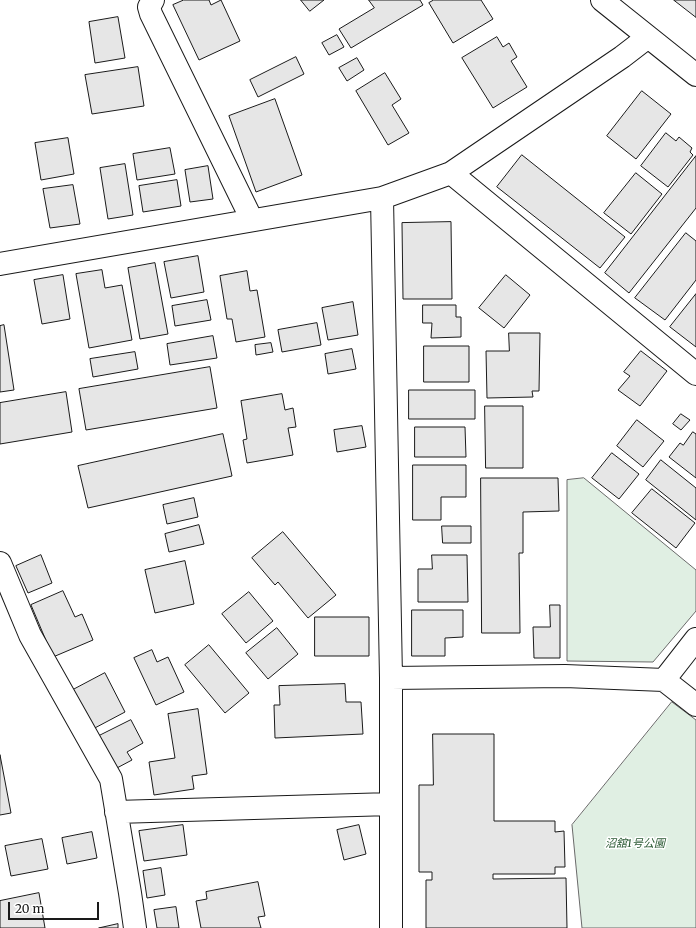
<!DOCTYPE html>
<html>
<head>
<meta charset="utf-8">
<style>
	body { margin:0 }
	#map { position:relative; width:696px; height:928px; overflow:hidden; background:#fff; font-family:Merriweather,serif }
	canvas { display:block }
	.scale { position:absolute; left:8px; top:902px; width:91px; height:18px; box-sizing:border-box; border:2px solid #1a1a1a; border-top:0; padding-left:5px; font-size:12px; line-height:14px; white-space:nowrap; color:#1a1a1a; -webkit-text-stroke:3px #fff; paint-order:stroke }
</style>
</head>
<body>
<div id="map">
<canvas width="696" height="928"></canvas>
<div class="scale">20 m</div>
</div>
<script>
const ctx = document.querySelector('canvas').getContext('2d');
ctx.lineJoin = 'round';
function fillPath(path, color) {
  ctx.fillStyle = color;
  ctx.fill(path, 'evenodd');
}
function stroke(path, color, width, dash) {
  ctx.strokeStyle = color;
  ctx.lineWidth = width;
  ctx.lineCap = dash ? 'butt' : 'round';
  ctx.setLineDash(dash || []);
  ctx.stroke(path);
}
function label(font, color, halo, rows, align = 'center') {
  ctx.font = font + ' Merriweather,"Noto Sans JP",serif';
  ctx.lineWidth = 3;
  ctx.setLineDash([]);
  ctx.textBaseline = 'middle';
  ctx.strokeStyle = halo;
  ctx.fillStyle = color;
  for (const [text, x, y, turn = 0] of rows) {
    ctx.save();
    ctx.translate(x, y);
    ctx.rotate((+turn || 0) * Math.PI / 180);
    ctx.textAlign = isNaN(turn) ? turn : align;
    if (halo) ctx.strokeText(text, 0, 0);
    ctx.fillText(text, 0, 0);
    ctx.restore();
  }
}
const green = new Path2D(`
	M584 478 696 570V611L653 662 567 661V480Z
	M672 702 696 720V928H582L572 825Z`);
fillPath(green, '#e0efe3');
stroke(green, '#6a6a6a', 1);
const building = new Path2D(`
	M184 0H209L211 5 221 0 240 41 199 60 173 5Z
	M301 0H324L310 11Z
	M369 0H420L423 5 351 48 339 29 374 8Z
	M434 0H481L493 19 453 43 429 3Z
	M674 0H696V17Z
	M118 17 125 58 95 63 89 22Z
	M337 35 344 47 329 55 322 43Z
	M497 37 503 47 509 43 517 57 511 61 527 87 493 108 462 58Z
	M296 57 304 74 258 97 250 80Z
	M357 58 364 70 347 81 339 68Z
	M138 67 144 106 92 114 85 75Z
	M385 73 401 99 392 105 409 133 388 145 356 91Z
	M642 91 671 114 636 159 607 136Z
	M275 99 302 175 256 192 229 116Z
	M666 133 676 141 679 137 692 148 690 152 693 155 668 187 641 166Z
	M68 138 74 174 41 180 35 143Z
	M170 148 175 174 137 180 133 154Z
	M522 155 625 237 600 268 497 187Z
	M696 156V208L629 293 605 273Z
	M125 164 133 215 108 219 100 168Z
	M208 166 213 199 190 202 185 170Z
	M636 173 662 194 631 234 604 213Z
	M177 180 181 206 143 212 139 186Z
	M73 185 80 224 50 228 43 189Z
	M451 222 452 299H403L402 223Z
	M686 233 696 241V280L665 320 635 298Z
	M198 256 204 292 171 298 164 262Z
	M155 263 168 334 140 339 128 268Z
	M102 270 105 288 122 285 132 340 89 348 76 274Z
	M247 271 250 291 257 290 265 337 236 342 232 319H227L220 276Z
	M63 275 70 319 42 324 34 280Z
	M506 275 530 295 504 328 479 308Z
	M696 294V347L670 327Z
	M207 300 211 320 175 326 172 306Z
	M353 302 358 335 328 340 322 308Z
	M423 305H456V317H461V337L431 338 432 323H423Z
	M317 323 321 345 282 352 278 330Z
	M4 325 14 390 0 392V326Z
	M509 333H540L539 391H532L533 397 487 398 486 351H509Z
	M213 336 217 358 170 365 167 344Z
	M271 343 273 352 256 355 255 345Z
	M424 346H469V382H424Z
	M352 349 356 369 328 374 325 354Z
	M641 351 667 371 640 406 618 390 630 376 624 372Z
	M135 352 138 369 93 377 90 359Z
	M210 367 217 408 86 430 79 389Z
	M409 390H475V419H409Z
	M66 392 72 432 0 444V403Z
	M282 394 285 410 293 408 296 427 288 428 293 455 247 463 243 440 247 439 241 401Z
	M485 406H523V468H486Z
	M681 414 690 420 681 430 673 424Z
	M637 420 664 441 643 467 617 446Z
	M362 426 366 447 337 452 334 430Z
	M415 427H465L466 457H415Z
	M693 432 696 434V478L669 457 680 443 683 445Z
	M223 434 232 476 88 508 78 466Z
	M612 453 639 474 619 499 592 478Z
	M661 460 696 488V520L646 480Z
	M413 465H466V497H441V520H413Z
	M481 478H558L559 511 523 512V553H519L520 633H482Z
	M652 489 695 523 676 548 632 513Z
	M194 498 198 517 167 524 163 505Z
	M199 525 204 544 169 552 165 534Z
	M442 526H471V543H443Z
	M283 532 336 595 308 618 278 582 275 585 252 558Z
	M41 555 52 583 28 593 16 566Z
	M432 555H467L468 602H418V569H432Z
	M185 561 194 604 155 613 145 570Z
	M63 591 75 617 82 614 93 640 53 657 31 605Z
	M249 592 273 621 246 643 222 614Z
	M550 605H560V658H534L533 627H550Z
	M412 610H463V637L445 638V656H412Z
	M315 617H369V656H315Z
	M277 628 298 654 268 679 246 653Z
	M209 645 249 693 225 713 185 665Z
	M152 650 157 662 168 657 184 692 156 705 134 658Z
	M105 673 125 712 91 730 71 691Z
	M345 684 346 702H361L363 734 275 738 274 705H280L279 686Z
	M198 709 207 774 192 776 194 789 154 795 149 762 175 758 168 714Z
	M131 720 143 743 127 752 132 760 115 769 99 736Z
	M433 734H494V821H555V832L564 831 565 867H555V874H493V879L566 878 567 928H426V880H432V872H419V785H433Z
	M0 755 11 813 0 815Z
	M183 825 187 855 144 861 139 831Z
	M359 825 366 854 344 860 337 830Z
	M92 832 97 858 67 864 62 838Z
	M42 839 48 869 11 876 5 846Z
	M161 868 165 895 147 898 143 871Z
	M258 882 265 916 258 917 261 928H201L196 901 207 899 206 892Z
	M39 893 45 928H0V901Z
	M176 907 179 928H157L154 910Z
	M118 924V928H99Z`);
fillPath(building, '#e6e6e6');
stroke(building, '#1a1a1a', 1);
const minor = new Path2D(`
	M153 0 149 7 151 14 252 220
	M602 0 696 75
	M451 173 696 374
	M382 198 391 678V928
	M0 264 382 198 451 173 622 57 648 37
	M0 563 30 635 111 779 130 893 135 928
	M391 678 565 676 664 680 696 639
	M664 680 696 705
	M116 812 391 804`);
stroke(minor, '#1a1a1a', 24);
stroke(minor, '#fff', 22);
label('italic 11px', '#2b5a34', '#fff', [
	["沼舘1号公園",635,844]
]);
</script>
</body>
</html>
